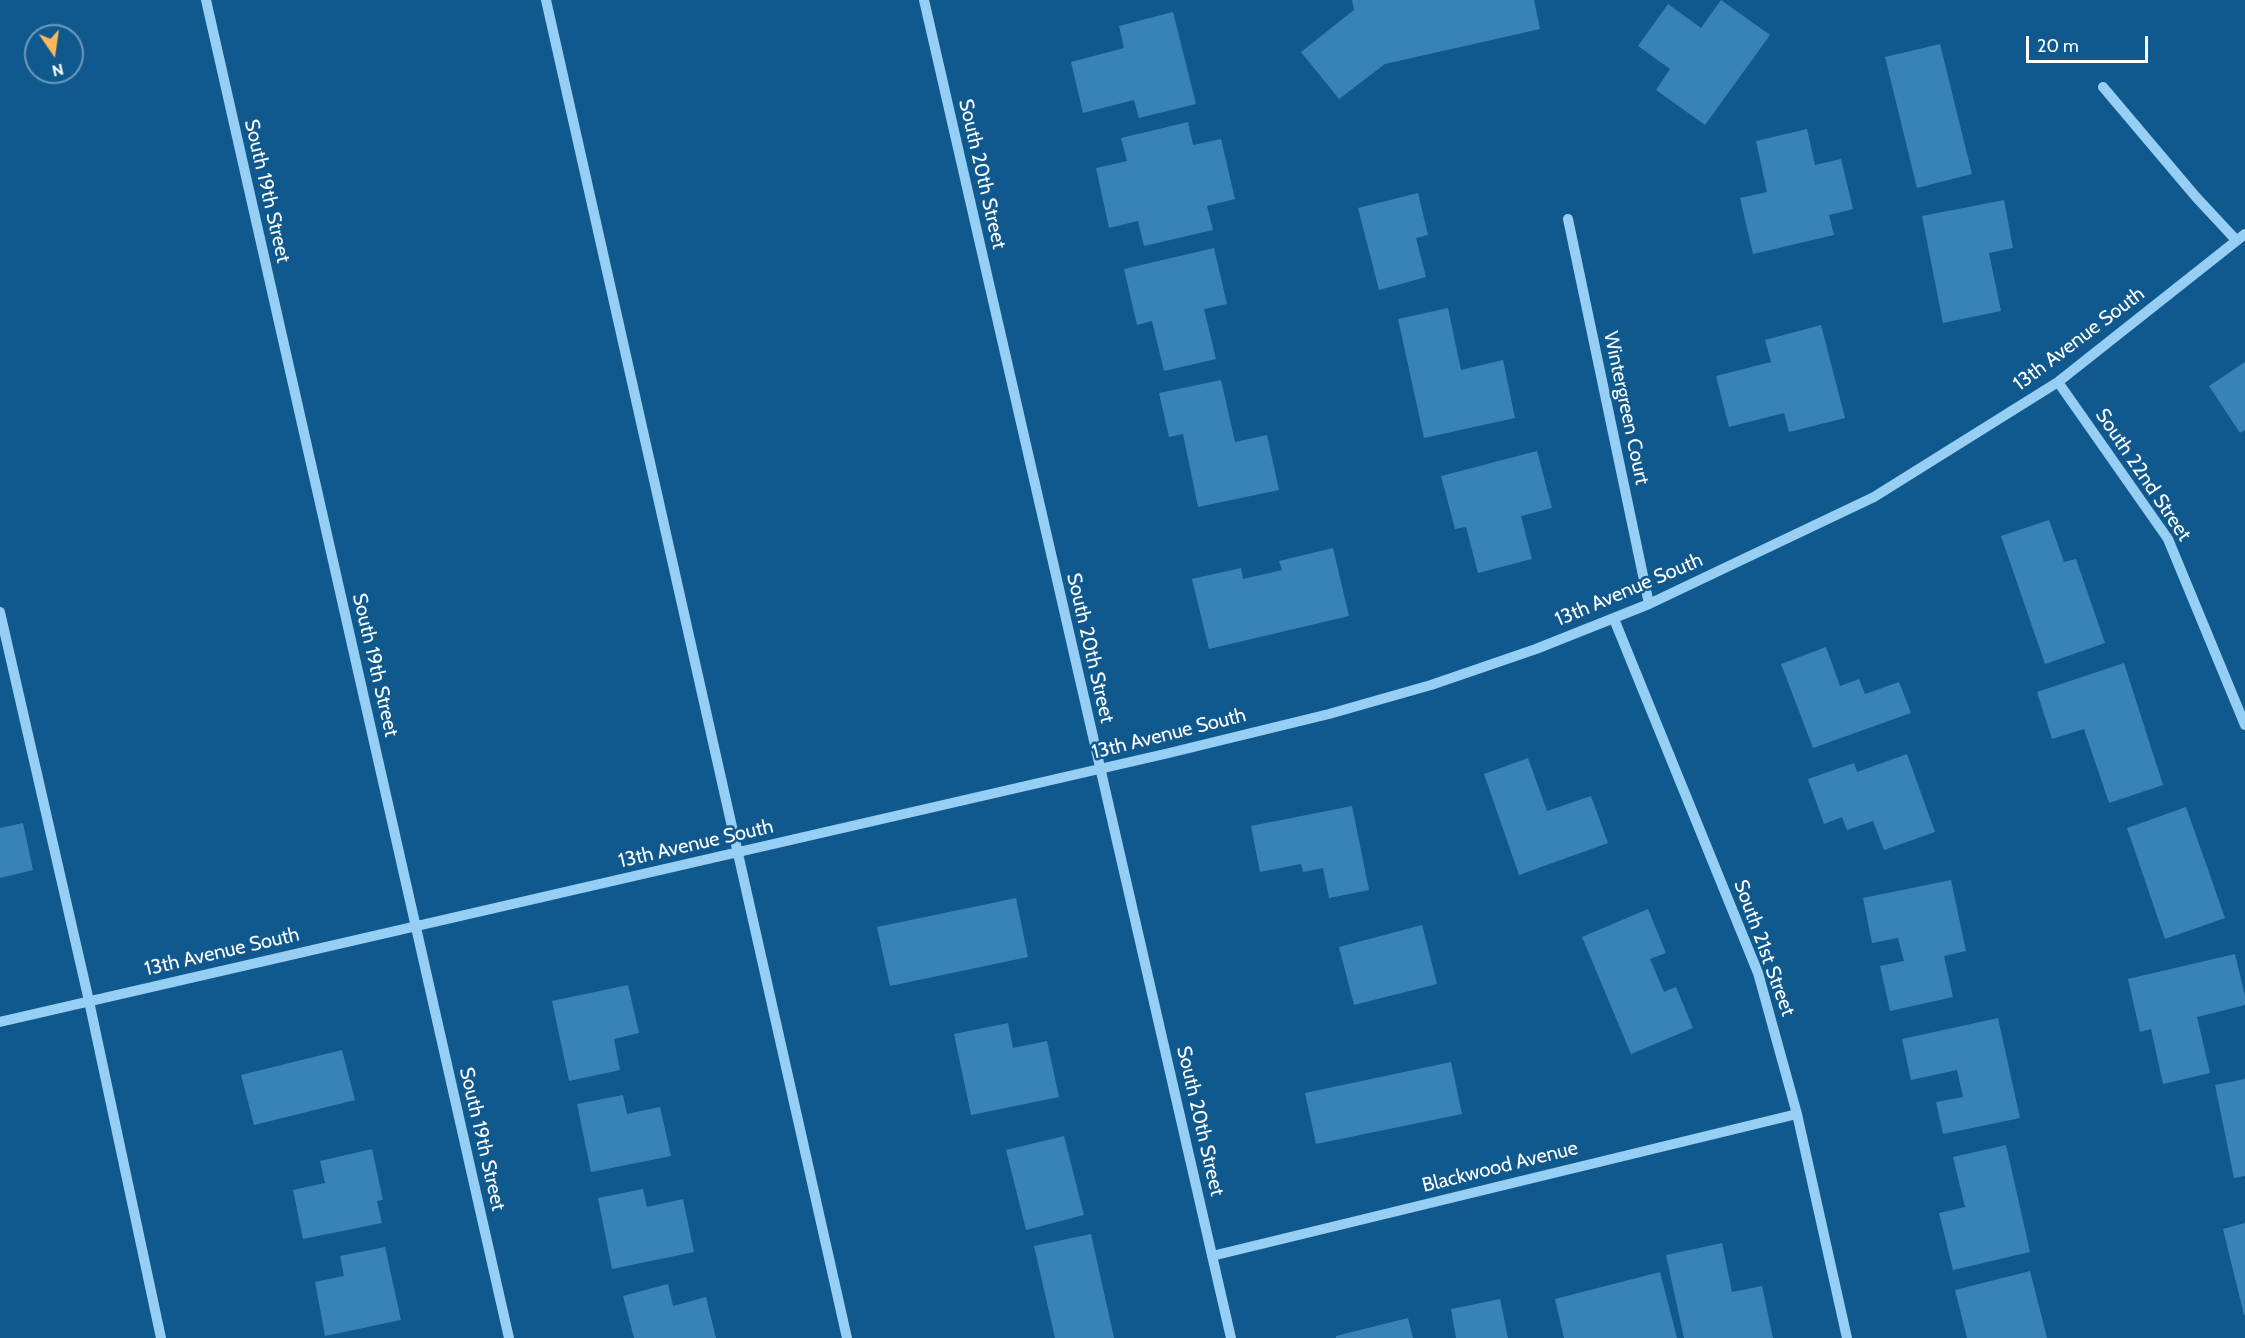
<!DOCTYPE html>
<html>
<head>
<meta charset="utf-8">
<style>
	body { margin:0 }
	#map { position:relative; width:2245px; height:1338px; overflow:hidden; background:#0f598e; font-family:Cabin,sans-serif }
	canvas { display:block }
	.north { position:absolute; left:24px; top:24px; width:60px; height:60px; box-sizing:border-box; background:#0f598e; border:2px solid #6f9bbb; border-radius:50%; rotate:167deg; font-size:16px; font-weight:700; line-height:24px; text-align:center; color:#fff }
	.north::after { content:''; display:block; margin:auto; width:21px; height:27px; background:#ffb759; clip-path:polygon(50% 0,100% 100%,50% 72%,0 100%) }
	.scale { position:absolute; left:2026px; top:36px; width:122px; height:27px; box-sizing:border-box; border:3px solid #fff; border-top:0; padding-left:8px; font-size:18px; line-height:21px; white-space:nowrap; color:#fff; -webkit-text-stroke:4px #0f598e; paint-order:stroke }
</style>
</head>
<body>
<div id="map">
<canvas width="2245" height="1338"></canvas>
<div class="north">N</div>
<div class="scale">20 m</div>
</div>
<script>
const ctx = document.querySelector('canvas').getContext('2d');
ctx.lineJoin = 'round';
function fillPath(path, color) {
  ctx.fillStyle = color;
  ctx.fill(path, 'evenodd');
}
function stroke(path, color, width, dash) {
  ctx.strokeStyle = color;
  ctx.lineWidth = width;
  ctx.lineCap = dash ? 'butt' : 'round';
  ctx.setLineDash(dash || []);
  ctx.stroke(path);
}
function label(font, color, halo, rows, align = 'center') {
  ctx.font = font + ' Cabin,sans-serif';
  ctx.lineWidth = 5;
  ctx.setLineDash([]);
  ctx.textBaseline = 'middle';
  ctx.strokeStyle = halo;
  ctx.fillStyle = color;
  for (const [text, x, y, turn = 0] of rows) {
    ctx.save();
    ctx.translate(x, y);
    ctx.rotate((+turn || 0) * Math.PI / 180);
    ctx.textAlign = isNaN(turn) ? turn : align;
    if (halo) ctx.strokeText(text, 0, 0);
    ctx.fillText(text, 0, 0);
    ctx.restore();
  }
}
fillPath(new Path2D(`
	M1352 0H1534L1540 29 1385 64 1339 99 1301 52 1354 10Z
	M1721 0 1770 35 1705 125 1656 90 1670 69 1638 46 1668 4 1701 28Z
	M1173 12 1196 104 1139 118 1134 100 1083 113 1071 62 1124 48 1119 26Z
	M1940 44 1972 174 1917 188 1885 57Z
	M1188 122 1193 145 1221 139 1235 199 1207 206 1213 230 1144 246 1138 221 1109 228 1096 168 1127 161 1121 138Z
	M1807 129 1815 165 1841 159 1853 209 1829 215 1834 235 1753 254 1740 198 1767 192 1756 141Z
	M1418 193 1428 235 1416 238 1426 277 1379 290 1358 208Z
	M2004 200 2013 248 1989 253 2001 311 1943 323 1922 216Z
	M1214 248 1227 304 1204 309 1216 359 1164 371 1152 321 1137 325 1124 269Z
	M1448 308 1461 370 1503 360 1515 418 1424 438 1398 319Z
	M1821 325 1845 418 1789 432 1784 413 1729 427 1716 376 1771 362 1765 340Z
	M2245 362V430L2240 433 2209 386Z
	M1221 380 1235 442 1267 435 1279 490 1198 507 1183 434 1169 437 1159 393Z
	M1537 451 1552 508 1521 516 1532 559 1478 573 1466 527 1455 529 1441 476Z
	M2049 520 2064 562 2076 559 2105 643 2045 664 2001 536Z
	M1333 548 1349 616 1209 649 1192 579 1241 568 1243 579 1282 570 1279 561Z
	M1826 647 1840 686 1859 679 1865 694 1899 682 1911 713 1813 748 1781 664Z
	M2124 663 2163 785 2109 803 2084 729 2052 739 2037 692Z
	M1907 754 1935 832 1884 850 1873 821 1847 830 1842 817 1824 824 1808 779 1854 763 1857 772Z
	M1528 758 1547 811 1591 796 1608 843 1519 875 1484 774Z
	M1352 806 1369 890 1329 898 1323 868 1303 872 1301 864 1260 872 1251 826Z
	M2186 807 2225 918 2165 939 2127 828Z
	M23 823 33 870 0 878V828Z
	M1951 880 1966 951 1944 956 1953 997 1890 1011 1880 966 1904 961 1898 938 1872 943 1863 898Z
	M1016 898 1028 957 890 986 877 927Z
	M1648 909 1666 953 1650 959 1664 992 1676 987 1693 1028 1631 1054 1582 937Z
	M1422 925 1437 984 1354 1005 1339 947Z
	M2235 954 2245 996V1005L2197 1017 2210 1073 2163 1084 2151 1029 2140 1032 2128 979Z
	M628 985 639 1033 614 1039 620 1070 569 1081 552 1001Z
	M1998 1018 2020 1118 1943 1134 1936 1102 1963 1097 1957 1070 1911 1080 1902 1039Z
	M1008 1023 1013 1048 1047 1041 1059 1097 971 1115 954 1034Z
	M342 1050 355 1100 254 1125 241 1075Z
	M1451 1062 1462 1114 1316 1144 1305 1093Z
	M2245 1079V1176L2234 1178 2215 1085Z
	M623 1095 627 1114 660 1107 671 1156 591 1172 577 1104Z
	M1064 1136 1084 1215 1026 1230 1006 1150Z
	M2006 1145 2030 1252 1953 1270 1939 1213 1965 1207 1953 1157Z
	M372 1149 383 1200 377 1201 382 1223 303 1239 293 1190 325 1183 320 1161Z
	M643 1189 647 1207 683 1199 694 1252 612 1269 598 1198Z
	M2245 1223V1315H2244L2223 1229Z
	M1091 1234 1114 1338H1055L1034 1246Z
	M1722 1243 1732 1292 1762 1286 1773 1338H1684L1666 1255Z
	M385 1247 401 1320 325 1336 315 1282 344 1276 340 1256Z
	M2030 1271 2047 1338H1967L1955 1290Z
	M1660 1272 1677 1338H1564L1555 1299Z
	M668 1284 673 1306 706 1297 716 1338H634L623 1296Z
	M1500 1299 1508 1338H1456L1451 1309Z
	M1408 1318 1413 1338H1336V1336Z`), '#3783b8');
stroke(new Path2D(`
	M206 0 509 1338
	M546 0 847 1338
	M924 0 1231 1338
	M2103 87 2196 197 2236 240
	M1568 219 1649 604
	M2058 382 2168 539 2245 725
	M0 612 89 1001 161 1338
	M1614 619 1758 973 1797 1114 1847 1338
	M0 1022 1169 753 1329 714 1431 685 1536 649 1649 604 1874 497 2058 382 2245 234
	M1212 1256 1797 1114`), '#97cef3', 10);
label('20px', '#fff', '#0f598e', [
	["South 20th Street",982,174,77],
	["South 19th Street",267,191,77],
	["13th Avenue South",2079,339,-37],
	["Wintergreen Court",1626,408,78],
	["South 22nd Street",2143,475,56],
	["13th Avenue South",1629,590,-23],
	["South 20th Street",1090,648,77],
	["South 19th Street",375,665,77],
	["13th Avenue South",1169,734,-14],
	["13th Avenue South",696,844,-13],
	["South 21st Street",1764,948,70],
	["13th Avenue South",222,952,-13],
	["South 20th Street",1200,1121,77],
	["South 19th Street",482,1139,77],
	["Blackwood Avenue",1500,1167,-14]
]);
</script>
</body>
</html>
